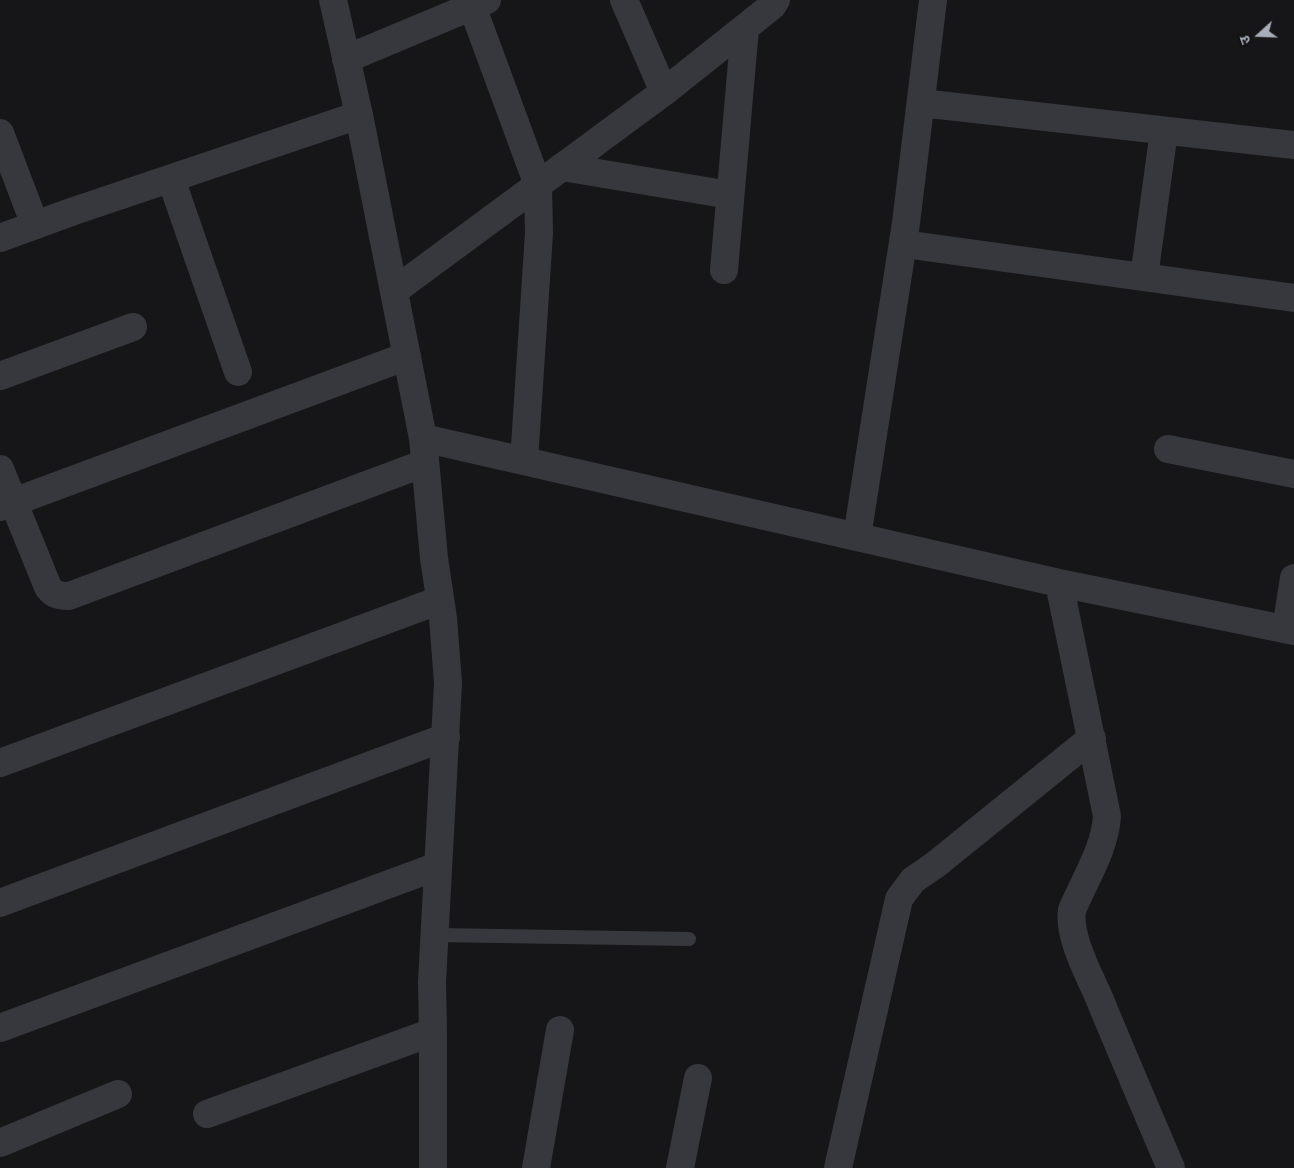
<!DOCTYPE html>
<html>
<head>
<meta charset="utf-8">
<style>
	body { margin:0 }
	#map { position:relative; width:1294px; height:1168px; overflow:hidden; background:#161618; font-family:Arial,"Noto Sans Devanagari",sans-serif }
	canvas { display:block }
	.north { position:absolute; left:1234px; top:10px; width:50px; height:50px; -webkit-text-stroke:4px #111113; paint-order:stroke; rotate:250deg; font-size:14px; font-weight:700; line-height:20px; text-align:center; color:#a8adb8 }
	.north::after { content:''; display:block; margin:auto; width:18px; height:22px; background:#a8adb8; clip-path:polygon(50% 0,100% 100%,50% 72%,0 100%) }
</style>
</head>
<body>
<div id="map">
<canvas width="1294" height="1168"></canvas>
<div class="north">उ</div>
</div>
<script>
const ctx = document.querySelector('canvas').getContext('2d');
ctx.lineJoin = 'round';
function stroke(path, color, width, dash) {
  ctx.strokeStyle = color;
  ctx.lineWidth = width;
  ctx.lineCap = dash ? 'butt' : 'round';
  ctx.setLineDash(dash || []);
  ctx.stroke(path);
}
stroke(new Path2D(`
	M435 935 689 939`), '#37383d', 14);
stroke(new Path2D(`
	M333 0 359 115 423 438 434 558 443 618 448 683 432 982 433 1032V1168
	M624 0 664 92
	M472 6 538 185 539 233 524 461
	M346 59 487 0
	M921 103 1294 145
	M0 133 35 225
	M562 167 730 195
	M171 179 238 372
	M0 238 74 211 359 115
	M904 244 1294 298
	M724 270 745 28
	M1144 277 1164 131
	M394 291 664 92 772 6 776 0
	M0 376 133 327
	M423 438 1059 583 1294 631
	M1168 449 1294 474
	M0 469 48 587C54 595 59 596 69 596L425 463
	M0 507 407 356
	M857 537 906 223 933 0
	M1059 583 1107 816C1105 849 1085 879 1072 910 1068 937 1089 974 1100 1000 1123 1056 1147 1112 1171 1168
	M1286 629 1294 578
	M0 763 440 600
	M0 903 446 737
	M0 1028 438 866
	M207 1114 433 1032
	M0 1143 118 1094
	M536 1168 560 1030
	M680 1168 698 1078
	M838 1168 899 899 913 880 935 865 1092 738`), '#37383d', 28);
</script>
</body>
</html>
